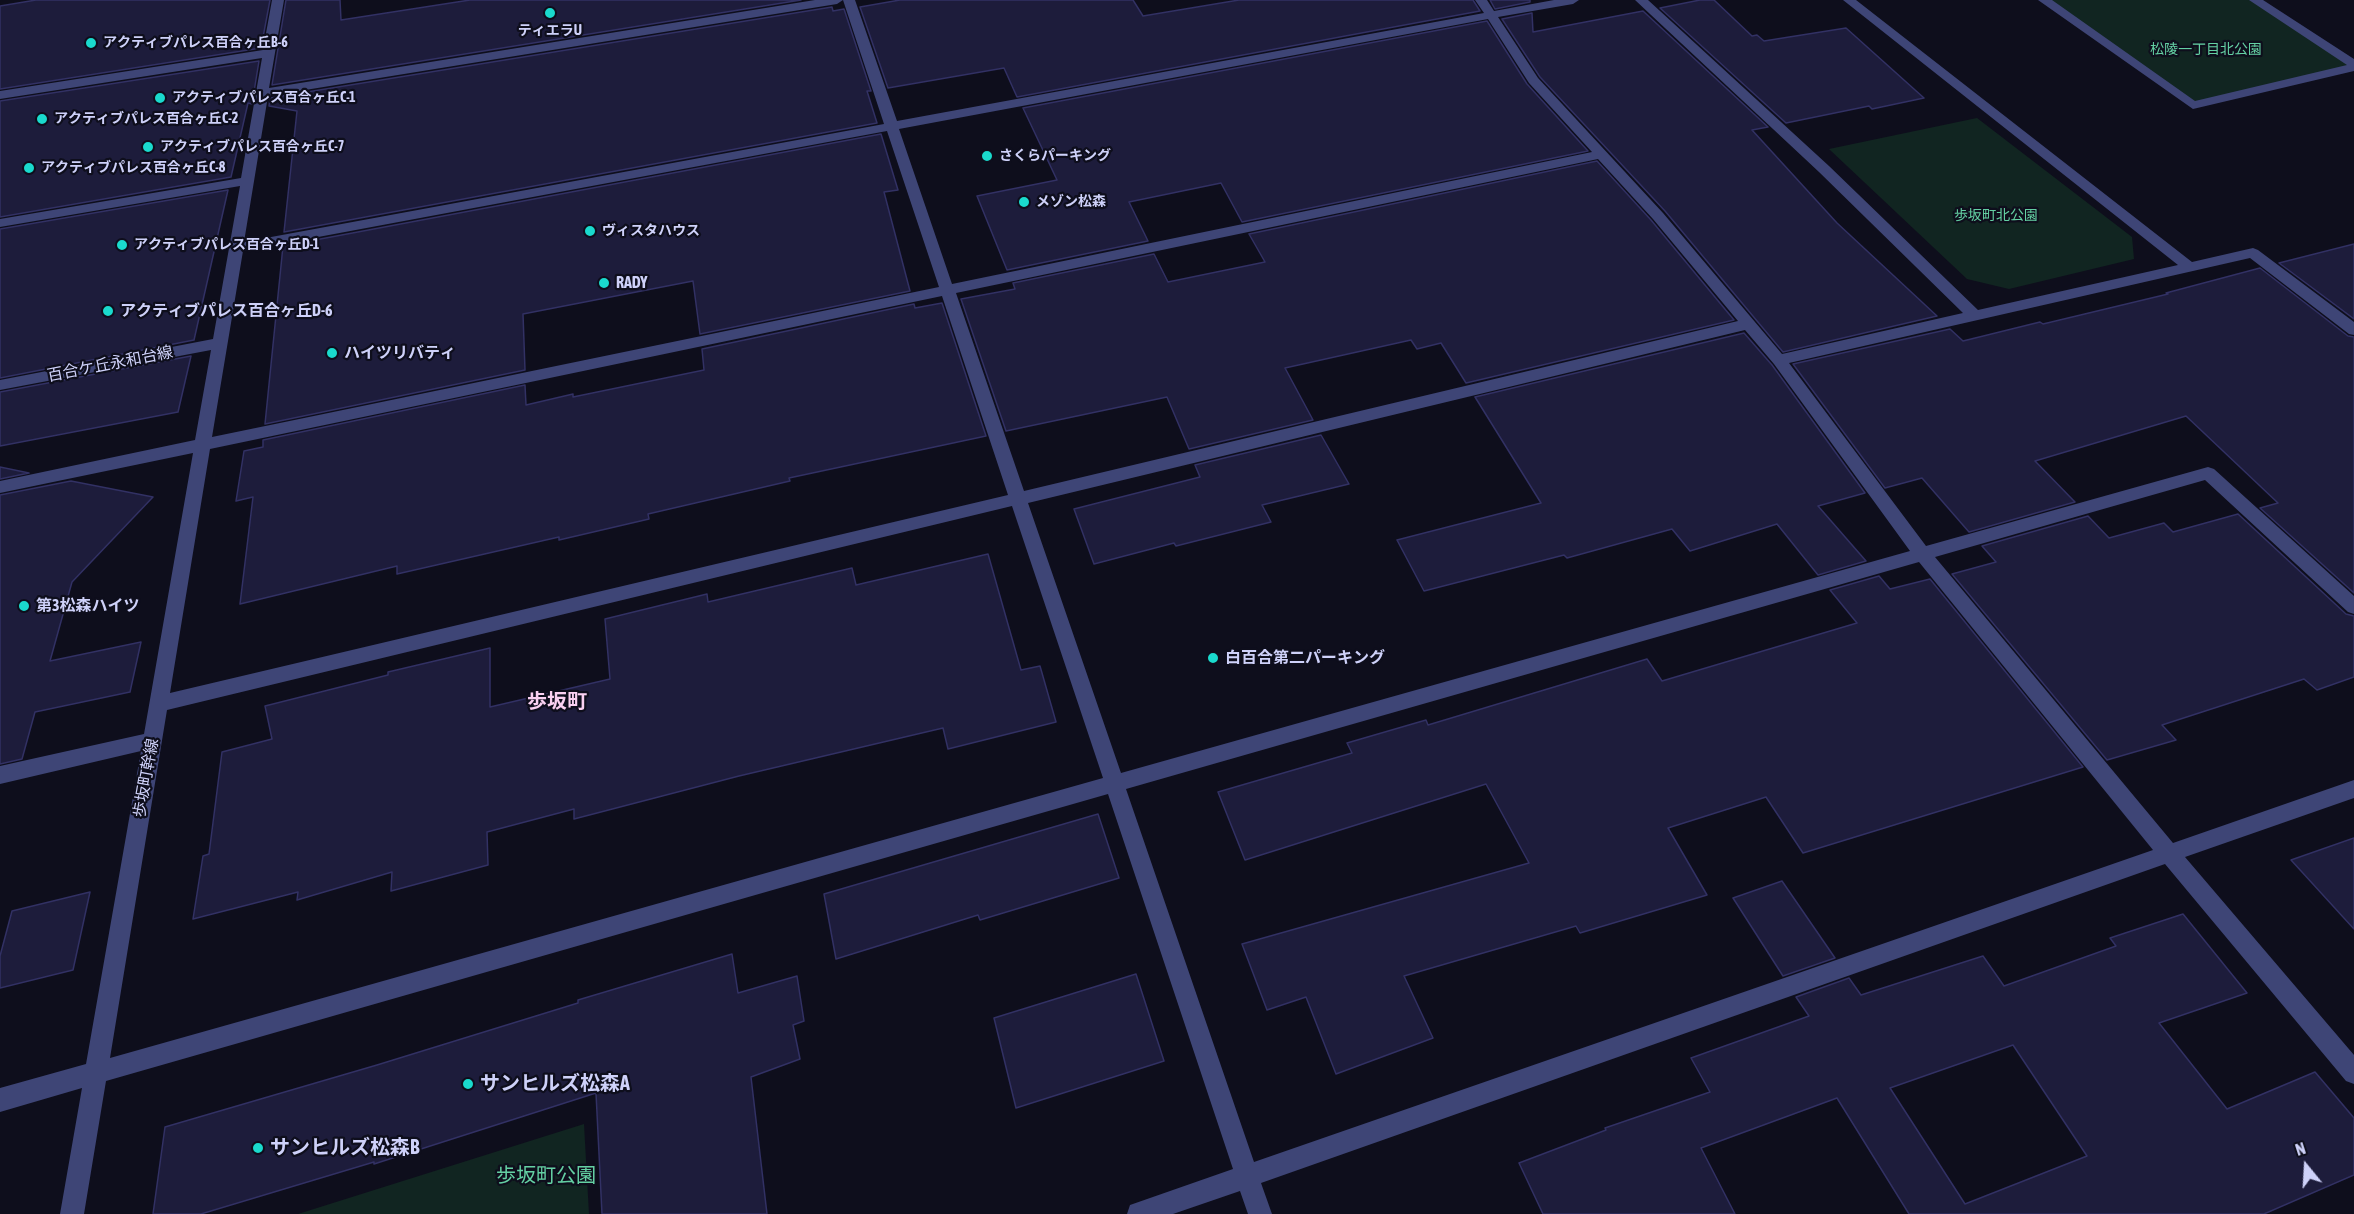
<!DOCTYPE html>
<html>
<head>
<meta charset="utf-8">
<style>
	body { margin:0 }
	#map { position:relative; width:2354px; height:1214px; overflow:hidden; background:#0e0e1c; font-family:"Asap Condensed",sans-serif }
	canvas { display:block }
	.north { position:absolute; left:2276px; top:1136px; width:60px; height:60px; -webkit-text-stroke:4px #0e0e1c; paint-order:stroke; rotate:342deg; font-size:16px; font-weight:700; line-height:24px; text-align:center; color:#ced1f9 }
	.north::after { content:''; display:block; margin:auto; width:21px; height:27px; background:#ced1f9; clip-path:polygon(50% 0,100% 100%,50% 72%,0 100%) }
</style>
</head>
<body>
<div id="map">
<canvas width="2354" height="1214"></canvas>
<div class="north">N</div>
</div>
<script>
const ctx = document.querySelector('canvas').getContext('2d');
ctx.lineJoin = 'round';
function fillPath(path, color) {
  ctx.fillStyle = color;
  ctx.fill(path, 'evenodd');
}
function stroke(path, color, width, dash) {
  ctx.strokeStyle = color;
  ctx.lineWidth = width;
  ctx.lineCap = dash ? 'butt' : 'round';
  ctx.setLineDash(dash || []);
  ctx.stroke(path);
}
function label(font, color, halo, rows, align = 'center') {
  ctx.font = font + ' "Asap Condensed","Noto Sans JP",sans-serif';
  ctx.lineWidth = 4.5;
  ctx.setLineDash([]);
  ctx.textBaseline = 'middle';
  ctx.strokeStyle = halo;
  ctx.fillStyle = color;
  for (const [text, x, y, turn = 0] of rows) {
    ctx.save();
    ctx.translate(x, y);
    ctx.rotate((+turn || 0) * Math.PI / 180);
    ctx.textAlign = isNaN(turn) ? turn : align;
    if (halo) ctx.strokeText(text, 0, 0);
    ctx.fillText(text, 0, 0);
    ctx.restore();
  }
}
fillPath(new Path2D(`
	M2044 0H2255L2354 64 2193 105Z
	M1977 118 2132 237 2134 259 2009 289 1967 279 1829 149Z
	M584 1124 589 1214H297H298Z`), '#112521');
const building = new Path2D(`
	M36 0H270L261 48 0 89V6Z
	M286 0H340L341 20 470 0H801L272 85Z
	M900 0H1133L1143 16 1239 0H1473L1480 11 1017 97 1004 68 888 88 860 7Z
	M1490 0H1530V2L1495 9Z
	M1700 0H1714L1752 36 1757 35 1764 41 1846 28 1924 98 1872 109 1869 106 1786 123 1660 8Z
	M832 7 833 11 844 9 871 91H867L877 123 284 232 297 111 269 106 270 98Z
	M1643 11 1768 127 1752 130 1837 223 1937 316 1783 352 1665 211 1540 77 1502 19 1532 13 1533 32Z
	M1487 21 1527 84 1588 151 1242 222 1221 183 1129 202 1148 241 1007 270 977 196 1057 180 1023 108Z
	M259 61 252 104 248 103 231 177 0 217V101Z
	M881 134 898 190 884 192 910 291 700 334 693 281 523 314 525 370 265 424 283 246Z
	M1597 161 1651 220 1734 320 1466 383 1441 343 1417 349 1411 340 1285 368 1313 420 1189 449 1167 397 1006 431 961 299 1015 289 1013 283 1154 254 1168 282 1265 262 1249 234Z
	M228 190 194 340 0 378V229Z
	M2354 244V319L2279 263Z
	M2260 268 2348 336 2354 337V593L2260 508 2278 503 2186 416 2035 461 2075 502 1969 532 1922 478 1885 488 1793 364 1950 329 1963 341 2040 322 2043 324 2168 294 2166 293Z
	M942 303 986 436 789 478 790 481 648 514 649 519 559 540V537L397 574V566L240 604 253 497 236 501 244 451 263 447V440L525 385 526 405 573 394V397L704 370 702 349 914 304 915 308Z
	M1744 333 1772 365 1865 493 1818 506 1866 561 1818 575 1777 524 1690 551 1672 529 1567 558 1564 555 1424 591 1397 540 1541 503 1475 397Z
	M191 356 178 412 0 446V392Z
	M1321 435 1349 484 1262 505 1271 522 1176 546 1174 543 1094 564 1074 509 1200 477 1195 465Z
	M0 467 29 473 0 479Z
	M71 481 153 497 72 582 50 661 141 642 130 692 35 712 22 759 0 764V495Z
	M2238 514 2346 614 2354 616V677L2317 690 2304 679 2162 725 2176 740 2107 760 1952 574 1996 562 1982 546 2088 516 2109 538 2164 523 2173 532Z
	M988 554 1021 670 1040 666 1056 722 948 749 943 728 739 776 574 819V809L487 832 488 865 391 891 392 872 297 900 298 892 193 919 203 856 209 854 222 752 272 739 265 706 388 675V672L490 648V707L610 679 605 619 707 594 708 602 852 568 856 585Z
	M1879 576 1890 589 1930 579 2083 767 1803 853 1766 797 1668 828 1707 895 1580 933 1576 926 1404 976 1433 1038 1336 1074 1306 997 1267 1010 1242 944 1529 863 1486 784 1245 860 1218 792 1352 753 1347 743 1426 720 1428 725 1647 659 1662 681 1857 623 1830 590Z
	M1098 814 1119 878 980 920 978 915 836 959 824 894Z
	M2354 838V929L2291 860Z
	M1782 881 1835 958 1783 976 1733 898Z
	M90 892 73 970 0 988V956L12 911Z
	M2183 914 2247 993 2159 1023 2227 1109 2315 1072 2354 1118V1175L2264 1214H1909L1837 1098 1701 1148 1735 1214H1543L1519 1163 1606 1130 1605 1128 1710 1092 1691 1058 1809 1016 1796 997 1849 978 1861 995 1983 956 2004 986 2116 946 2110 938ZM2013 1045 2087 1156 1965 1204 1890 1088Z
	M732 954 738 993 797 976 804 1021 793 1025 800 1059 751 1077 767 1214H602L596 1093 374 1164V1162L201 1214H153L165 1127 377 1065 578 1003V1000Z
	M1136 974 1164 1061 1016 1108 994 1018Z`);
fillPath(building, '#1d1c3b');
stroke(building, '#323164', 1.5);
fillPath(new Path2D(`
	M272 0H284L269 88 815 0H843L837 4 268 96 244 242 884 124 843 0H855L897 121 1484 13 1475 0H1487L1494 11 1554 0H1579L1573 4 1498 17 1538 78 1663 213 1782 354 1963 313 1819 172 1635 0H1648L1829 166 1978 310 2178 265 1843 0H1856L2192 262 2253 248 2258 250 2354 322V335L2349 334 2250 258 1789 363 1926 546 2208 467 2214 469 2354 596V614L2348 612 2205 480 1935 557 2173 843 2354 780V798L2185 857 2354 1055V1084L2346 1081 2165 864 1261 1183 1272 1214H1248L1240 1191 1173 1214H1127L1130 1205 1233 1169 1108 794 106 1081 84 1214H60L82 1088 0 1112V1088L86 1064 141 751 0 784V766L144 734 193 453 0 493V481L195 440 211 350 0 390V380L213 339 240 186 0 227V219L241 178 262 58 0 99V91L263 50ZM1488 19 1529 83 1592 152 952 284 899 129ZM887 131 939 287 212 437 243 251ZM1598 159 1653 219 1738 321 1024 491 956 293ZM942 296 1008 495 170 693 210 449ZM1745 330 1774 364 1910 551 1121 773 1028 503ZM1012 506 1103 778 110 1058 167 710ZM1919 562 2153 850 1254 1162 1126 789Z
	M2038 0H2052L2195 101 2347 65 2249 0H2263L2354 59V71L2193 109Z`), '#3e4576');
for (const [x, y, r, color] of [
	[550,13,6,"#1adacd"],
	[91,43,6,"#1adacd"],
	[160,98,6,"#1adacd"],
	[42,119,6,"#1adacd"],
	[148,147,6,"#1adacd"],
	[987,156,6,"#1adacd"],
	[29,168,6,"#1adacd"],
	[1024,202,6,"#1adacd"],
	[590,231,6,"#1adacd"],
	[122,245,6,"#1adacd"],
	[604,283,6,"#1adacd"],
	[108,311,6,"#1adacd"],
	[332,353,6,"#1adacd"],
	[24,606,6,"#1adacd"],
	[1213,658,6,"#1adacd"],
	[468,1084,6,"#1adacd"],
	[258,1148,6,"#1adacd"]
]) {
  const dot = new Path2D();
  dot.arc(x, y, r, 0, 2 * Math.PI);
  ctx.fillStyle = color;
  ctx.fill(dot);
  stroke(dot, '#0e0e1c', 2);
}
label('bold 14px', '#ced1f9', '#0e0e1c', [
	["ティエラU",550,31,"center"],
	["アクティブパレス百合ヶ丘B-6",103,43],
	["アクティブパレス百合ヶ丘C-1",172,98],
	["アクティブパレス百合ヶ丘C-2",54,119],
	["アクティブパレス百合ヶ丘C-7",160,147],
	["さくらパーキング",999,156],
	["アクティブパレス百合ヶ丘C-8",41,168],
	["メゾン松森",1036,202],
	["ヴィスタハウス",602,231],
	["アクティブパレス百合ヶ丘D-1",134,245]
], 'left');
label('14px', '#64d0a3', '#0e0e1c', [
	["松陵一丁目北公園",2206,50],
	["歩坂町北公園",1996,216]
]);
label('bold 16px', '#ced1f9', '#0e0e1c', [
	["RADY",616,283],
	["アクティブパレス百合ヶ丘D-6",120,311],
	["ハイツリバティ",344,353],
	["第3松森ハイツ",36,606],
	["白百合第二パーキング",1225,658]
], 'left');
label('16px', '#ced1f9', '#0e0e1c', [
	["百合ケ丘永和台線",110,364,-11],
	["歩坂町幹線",146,778,-80]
]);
label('bold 20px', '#f9d0f1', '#0e0e1c', [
	["歩坂町",557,702]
]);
label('bold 20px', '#ced1f9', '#0e0e1c', [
	["サンヒルズ松森A",480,1084],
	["サンヒルズ松森B",270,1148]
], 'left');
label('20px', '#64d0a3', '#0e0e1c', [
	["歩坂町公園",546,1176]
]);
</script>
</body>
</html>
